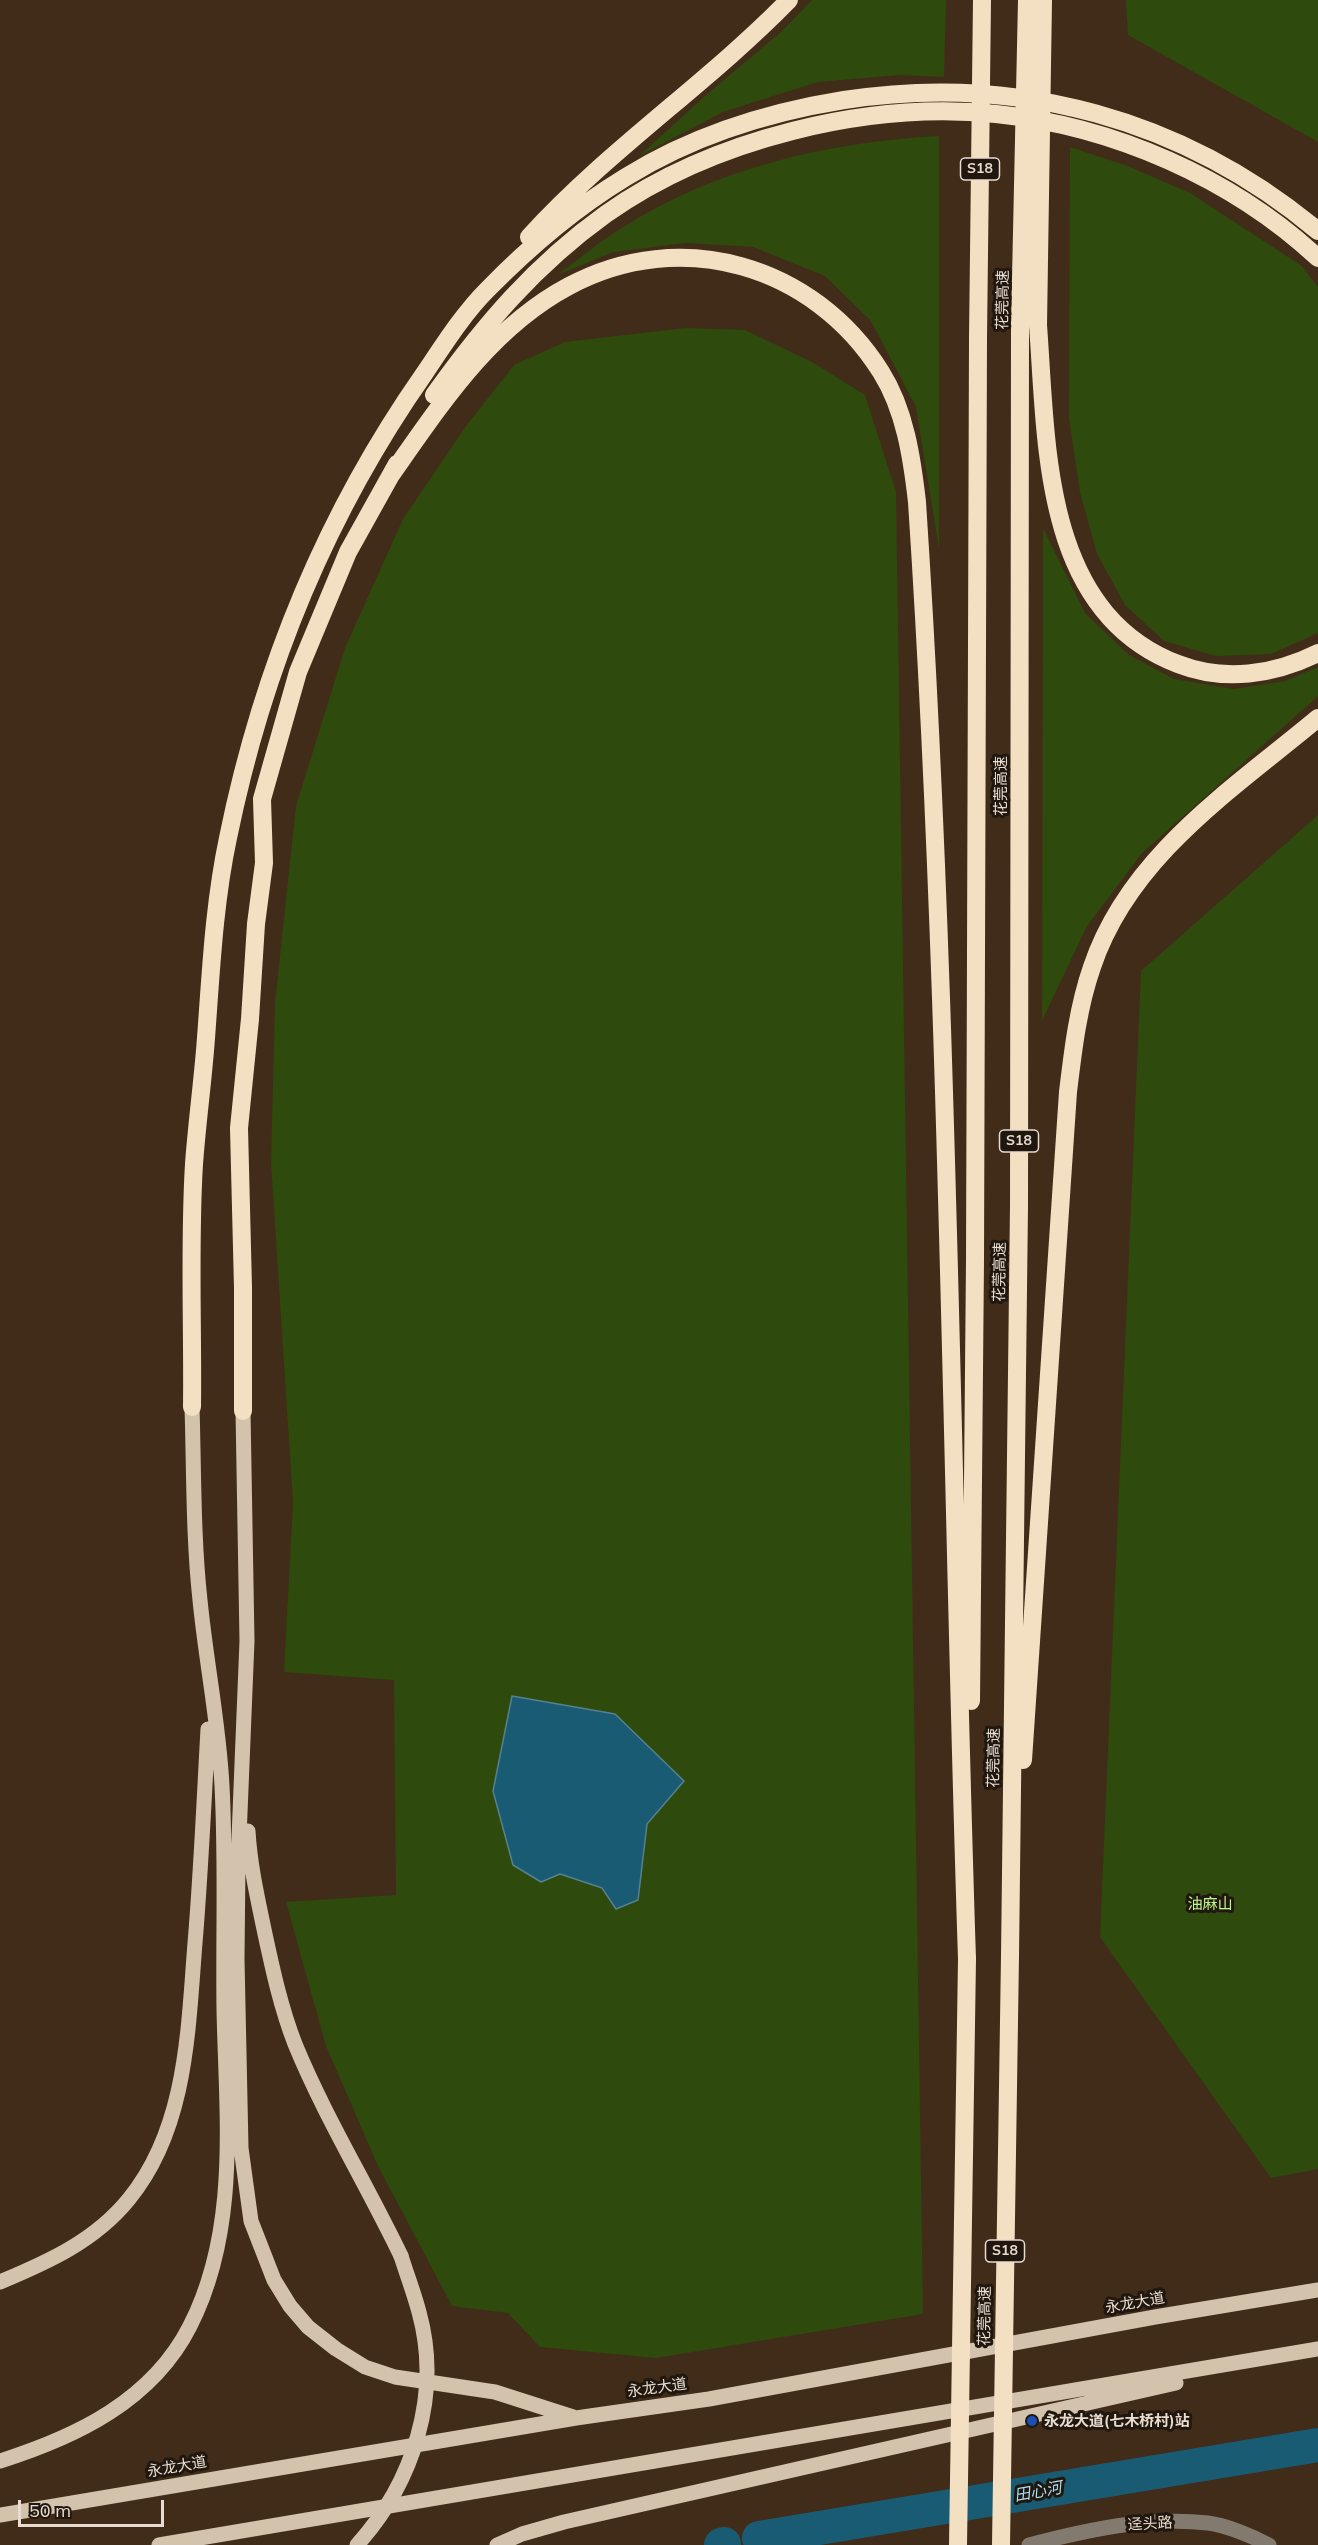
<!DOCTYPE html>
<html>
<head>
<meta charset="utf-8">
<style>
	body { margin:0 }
	#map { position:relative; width:1318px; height:2545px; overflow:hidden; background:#412c19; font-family:Mulish,sans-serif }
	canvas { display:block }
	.scale { position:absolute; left:18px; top:2500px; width:146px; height:27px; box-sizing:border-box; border:3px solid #e8dbcf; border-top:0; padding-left:8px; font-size:18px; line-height:21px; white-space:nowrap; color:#e8dbcf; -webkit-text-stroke:4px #20170f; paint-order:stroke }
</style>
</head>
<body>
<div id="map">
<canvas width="1318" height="2545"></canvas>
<div class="scale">50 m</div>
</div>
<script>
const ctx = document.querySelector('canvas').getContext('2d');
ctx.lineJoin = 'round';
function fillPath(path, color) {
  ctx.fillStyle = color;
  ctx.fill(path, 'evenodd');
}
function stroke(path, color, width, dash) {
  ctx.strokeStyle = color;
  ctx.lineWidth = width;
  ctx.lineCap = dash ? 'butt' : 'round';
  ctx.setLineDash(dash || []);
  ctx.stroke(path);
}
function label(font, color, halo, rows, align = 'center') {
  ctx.font = font + ' Mulish,"Noto Sans SC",sans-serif';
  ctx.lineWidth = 6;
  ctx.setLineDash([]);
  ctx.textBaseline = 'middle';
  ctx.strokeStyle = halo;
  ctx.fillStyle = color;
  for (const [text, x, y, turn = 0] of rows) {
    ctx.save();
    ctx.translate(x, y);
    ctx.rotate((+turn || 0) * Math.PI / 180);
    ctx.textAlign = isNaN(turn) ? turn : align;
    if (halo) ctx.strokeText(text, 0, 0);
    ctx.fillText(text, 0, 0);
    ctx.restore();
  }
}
fillPath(new Path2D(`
	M812 0H946L944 77 900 75 818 82 723 112 639 156 705 96 782 31Z
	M1126 0H1318V142L1128 35Z
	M939 136V549L916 407 871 321 825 276 753 247 686 243 613 252 557 275C578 260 599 242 620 229 715 168 828 142 939 136Z
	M1070 147 1125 165 1190 193 1302 266 1318 287V633L1271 654 1216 656 1164 641 1125 605 1097 554 1080 492 1069 419Z
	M685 328 745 330 812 362 865 395 896 492 923 2314 656 2358 540 2347 508 2313 452 2306 378 2166 326 2046 286 1902 396 1895 394 1680 284 1672 293 1502 271 1163 275 1003 296 806 345 648 403 519 466 426 514 365 565 342Z
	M1043 528 1085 613 1129 655 1174 679 1234 689 1285 681 1318 667V696L1142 853 1087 926 1042 1021Z
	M1318 815V2169L1271 2178 1100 1937 1141 971Z`), '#2e4a0d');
const water = new Path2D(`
	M512 1696 615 1714 684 1781 647 1824 638 1900 616 1909 602 1888 560 1874 541 1882 513 1865 493 1791Z`);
fillPath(water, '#185b73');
stroke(water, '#56818f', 1.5);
stroke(new Path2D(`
	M759 2538 1318 2445
	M721 2545 724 2544`), '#185b73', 34);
stroke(new Path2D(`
	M1029 2545C1087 2530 1148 2516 1208 2523 1226 2525 1254 2537 1269 2545`), '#827a6f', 15);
stroke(new Path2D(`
	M243 1411 247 1641 238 1862 237 1959 241 2148 251 2221 274 2280 290 2306 308 2327 336 2349 365 2367 395 2377 495 2392 573 2417
	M248 1831C250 1866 258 1900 265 1934 273 1971 281 2008 295 2044 325 2117 367 2185 401 2256
	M0 2282C48 2262 95 2241 129 2199 187 2128 188 2030 195 1943 201 1872 204 1800 208 1729
	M0 2461C76 2437 152 2401 190 2326 240 2228 226 2115 224 2009 223 1935 226 1861 222 1786 219 1724 206 1662 200 1600 193 1536 194 1471 192 1407
	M0 2515 576 2418 709 2399 1155 2317 1318 2290
	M159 2545 1318 2349
	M497 2545 522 2534 564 2522 1176 2383`), '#d3c3ac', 15);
stroke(new Path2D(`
	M529 237C608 150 707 84 789 0
	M1038 325C1047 445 1042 612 1178 664 1224 682 1274 675 1318 653
	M434 395C484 325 535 265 606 214 712 139 867 101 996 114 1113 126 1232 178 1318 258
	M391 475C441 404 490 328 569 286 681 226 814 265 881 372 905 410 912 458 917 502 949 987 951 1473 967 1959
	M192 1407C193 1326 189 1244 194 1164 197 1122 203 1080 206 1038 211 971 214 904 228 838 262 671 326 514 424 374 443 346 463 314 487 290 529 247 575 208 626 177 692 136 769 112 844 100 1017 73 1184 119 1318 231
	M243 1411V1288L239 1128 250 1019 256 924 264 863 262 799 298 672 348 552 397 464
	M971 1701 975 1260 978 338
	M1023 1760 1068 1092C1073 1050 1078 1007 1092 967 1129 856 1233 789 1318 718
	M1010 1956 1019 1206 1020 325`), '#f3e0c3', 18);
stroke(new Path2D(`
	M357 2545C413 2483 442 2395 419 2312 414 2293 407 2275 401 2256`), '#d3c3ac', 15);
stroke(new Path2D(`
	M1020 325 1027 0
	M1038 325 1043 0
	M978 338 982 0
	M958 2545 967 1959
	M1001 2545 1010 1956`), '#f3e0c3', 18);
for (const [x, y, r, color] of [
	[1032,2421,6,"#1a4fb4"]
]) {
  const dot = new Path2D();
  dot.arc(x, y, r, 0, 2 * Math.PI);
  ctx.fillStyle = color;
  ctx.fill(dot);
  stroke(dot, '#20170f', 2);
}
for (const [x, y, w] of [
	[980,169,39],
	[1019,1141,39],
	[1005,2251,39]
]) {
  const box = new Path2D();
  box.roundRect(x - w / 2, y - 11, w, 22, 4.5);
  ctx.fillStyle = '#20170f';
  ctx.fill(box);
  stroke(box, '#e8dbcf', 1.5);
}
label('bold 14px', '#e8dbcf', null, [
	["S18",980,169],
	["S18",1019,1141],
	["S18",1005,2251]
]);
label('15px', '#e8dbcf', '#20170f', [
	["花莞高速",1003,300,-89],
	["花莞高速",1001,786,-90],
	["花莞高速",1000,1272,-89],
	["花莞高速",994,1758,-89],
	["永龙大道",1135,2303,-10],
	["花莞高速",985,2316,-89],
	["永龙大道",657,2388,-8],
	["永龙大道",177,2467,-10],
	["迳头路",1150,2524,-3]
]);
label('15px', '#bef888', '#20170f', [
	["油麻山",1210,1904]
]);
label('bold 15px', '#e8dbcf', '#20170f', [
	["永龙大道(七木桥村)站",1044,2421]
], 'left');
label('italic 16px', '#aadef5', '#20170f', [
	["田心河",1038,2492,-10]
]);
</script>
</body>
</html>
